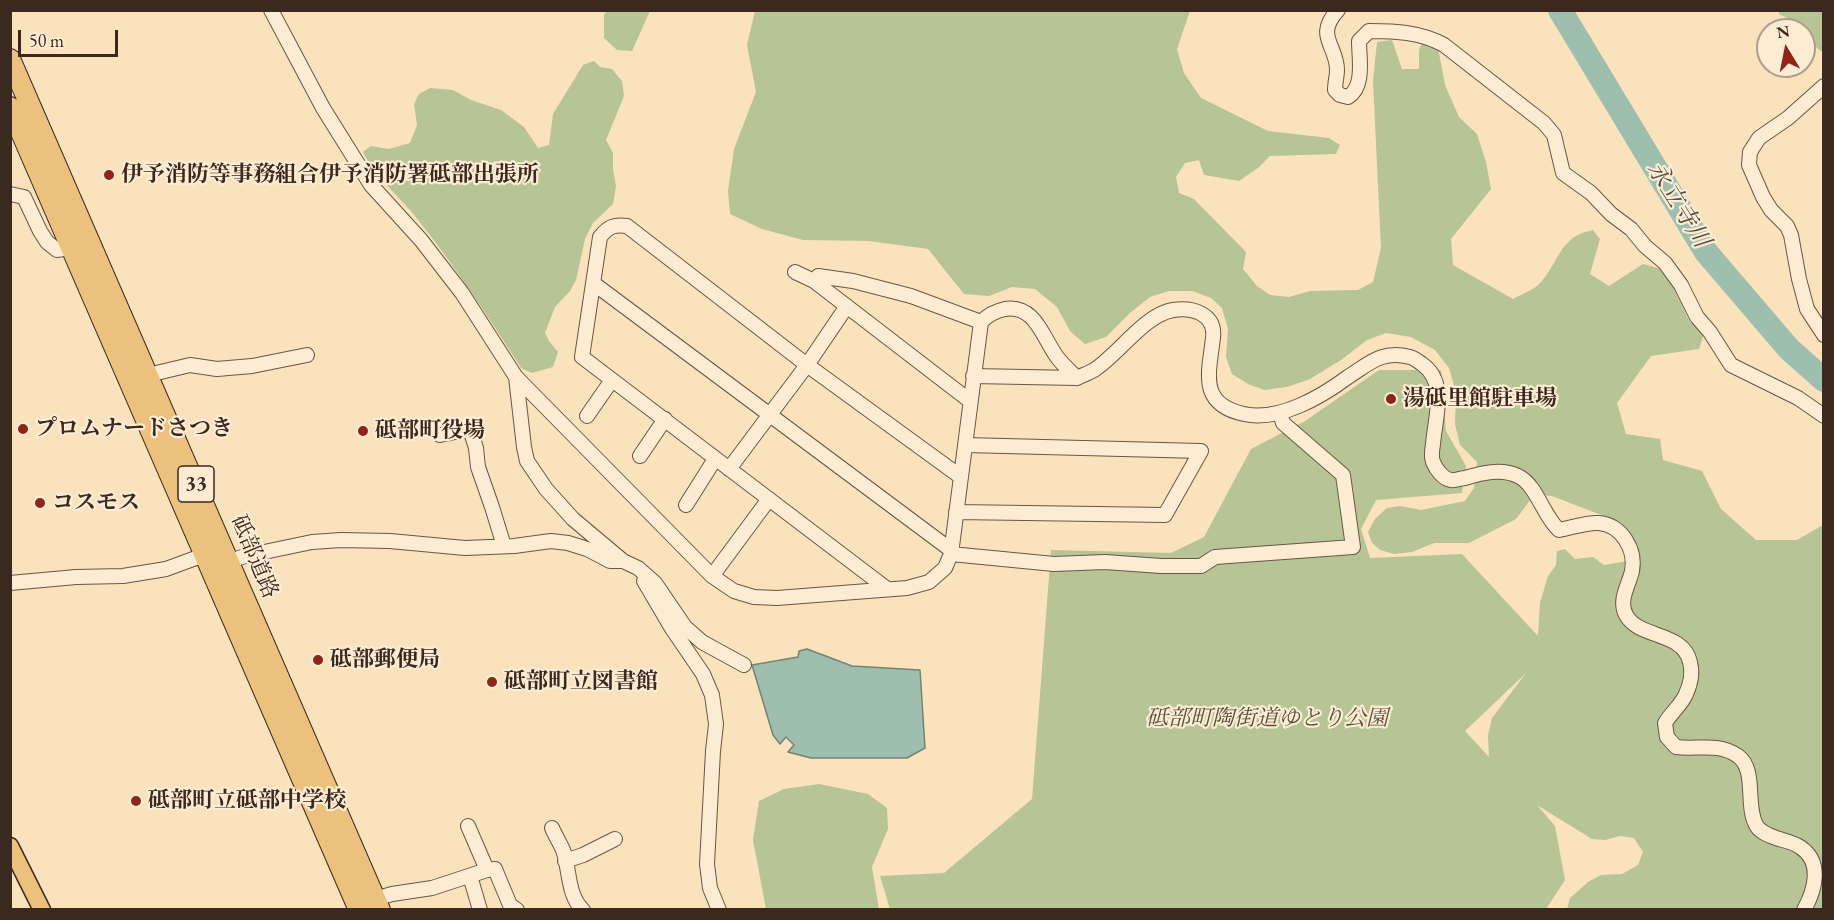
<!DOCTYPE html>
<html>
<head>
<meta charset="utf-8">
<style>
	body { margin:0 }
	#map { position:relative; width:1834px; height:920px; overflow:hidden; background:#f9e2bc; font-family:"EB Garamond",serif }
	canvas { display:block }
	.frame { position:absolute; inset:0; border:12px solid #3b281f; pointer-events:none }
	.north { position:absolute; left:1756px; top:18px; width:60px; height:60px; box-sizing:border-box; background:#fbecd3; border:2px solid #ae9e8b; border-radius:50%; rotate:350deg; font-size:16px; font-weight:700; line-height:24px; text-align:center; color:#3b281f }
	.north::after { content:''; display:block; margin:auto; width:21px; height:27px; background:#8f2418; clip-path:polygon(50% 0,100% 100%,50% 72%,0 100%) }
	.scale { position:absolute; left:18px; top:30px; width:100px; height:27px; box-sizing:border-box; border:3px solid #3b281f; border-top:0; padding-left:8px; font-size:18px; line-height:21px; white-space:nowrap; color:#3b281f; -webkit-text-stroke:4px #fbecd3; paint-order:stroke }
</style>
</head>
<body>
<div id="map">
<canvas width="1834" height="920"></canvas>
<div class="frame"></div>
<div class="north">N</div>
<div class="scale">50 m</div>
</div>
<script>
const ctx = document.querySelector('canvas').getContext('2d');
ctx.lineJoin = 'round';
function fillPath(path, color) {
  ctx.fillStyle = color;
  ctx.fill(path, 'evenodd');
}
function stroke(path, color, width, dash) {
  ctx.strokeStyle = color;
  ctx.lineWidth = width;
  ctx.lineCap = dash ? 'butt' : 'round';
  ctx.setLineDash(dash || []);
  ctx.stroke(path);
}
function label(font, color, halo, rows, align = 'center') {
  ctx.font = font + ' "EB Garamond","Noto Serif JP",serif';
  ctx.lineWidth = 4.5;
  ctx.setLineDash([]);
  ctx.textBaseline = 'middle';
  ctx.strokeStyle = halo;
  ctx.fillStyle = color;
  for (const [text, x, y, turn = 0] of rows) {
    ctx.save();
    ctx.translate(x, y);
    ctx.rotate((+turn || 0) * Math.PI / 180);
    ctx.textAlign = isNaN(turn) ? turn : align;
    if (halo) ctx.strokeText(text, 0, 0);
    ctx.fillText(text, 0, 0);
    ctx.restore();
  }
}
fillPath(new Path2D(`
	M607 11H650L632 51 617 50 604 38V15Z
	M755 11H1190L1177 49 1184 73 1201 98 1268 131 1329 138 1340 145 1336 154 1270 156 1258 168 1239 181 1204 175 1199 160 1185 163 1176 177 1179 193 1194 199 1246 252 1243 269 1257 286 1270 295 1289 297 1310 291 1358 290 1373 282 1381 248 1373 81 1377 42 1392 40 1402 69H1419V50L1422 43 1438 48 1445 85 1459 117 1477 134 1486 162 1491 189 1451 239 1453 265 1513 299C1520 295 1531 291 1538 285 1559 265 1558 236 1593 230L1600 239 1590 274 1609 286 1643 264 1665 270 1690 322 1704 333 1699 349 1651 356 1617 403 1626 434 1660 439 1663 460 1702 471 1721 509 1756 540H1797L1823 525V909H1567L1570 898 1588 882 1601 875 1622 874 1638 865 1643 852 1634 838 1620 836 1605 840 1592 839 1537 805 1555 826 1565 880 1546 909H890L880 876 944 873 1032 799 1051 550 1171 553 1204 537 1251 449 1305 421 1379 370H1441L1446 431 1466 466 1462 493 1376 500 1361 529 1370 558 1462 554 1538 636 1540 603 1548 576 1556 565 1557 551 1565 549 1575 559 1593 557 1604 565 1628 561 1630 538 1622 523 1552 496 1534 495 1516 519 1469 543H1434L1412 552 1394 554 1380 550 1372 543 1368 532 1375 519 1387 508 1400 506 1421 510 1465 501 1474 488 1477 462 1460 445 1455 424 1456 392 1449 368 1435 350 1411 337 1386 333 1367 340 1341 360 1310 379 1287 387 1264 390 1248 384 1232 374 1226 357 1228 329 1222 308 1211 298 1192 291H1169L1150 297 1130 313 1106 337 1085 344 1070 331 1057 307 1035 289 1012 287 989 296 964 294 928 249 869 241 803 240 762 229 730 214 728 191 734 149 756 92 747 45ZM1526 673 1492 718 1488 735 1489 757 1465 731Z
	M1779 11H1823V52C1812 47 1813 38 1805 30 1798 23 1788 18 1779 14Z
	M594 61 600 67 612 69 622 81 624 96 606 140 613 153V169L616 186 613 204 593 223 585 239 576 280 570 291 555 307 545 333 549 341 558 352 553 367 532 373 521 368C488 316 454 265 415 216 398 195 375 177 363 152L371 146 389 149 410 143 417 125 414 104 419 94 430 88 453 90 471 100 501 110 524 127 538 148 549 145 553 114 583 65Z
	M819 784 868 794 887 808 888 829 872 867 879 909H766L753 840 759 801 784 789Z`), '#b7c496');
const water = new Path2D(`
	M807 649 852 666 920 670 925 748 907 758H811L788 752 794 745 786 737 780 744 773 735 752 665 798 657 799 651Z`);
fillPath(water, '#9ebeae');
stroke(water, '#768275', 1.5);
stroke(new Path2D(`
	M1560 10 1706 252 1789 349 1824 380`), '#9ebeae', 24);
const minor = new Path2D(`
	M271 10 323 108 371 185 421 240 462 293 516 377 712 576 734 591 754 597 777 598 907 588 929 582 945 568 951 554 981 322C988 315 995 311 1005 309 1035 304 1043 338 1057 357 1063 365 1070 371 1077 378 1083 375 1089 373 1094 370 1119 354 1144 315 1173 310 1193 307 1216 314 1213 338 1209 373 1198 404 1244 414 1278 422 1321 397 1348 377 1370 363 1381 350 1410 357 1414 358 1418 361 1422 364 1448 382 1435 418 1433 444 1432 450 1431 457 1433 462 1436 469 1443 479 1451 480 1455 481 1461 478 1465 478 1482 473 1501 468 1518 476 1537 485 1543 516 1559 530 1571 528 1587 522 1599 523 1622 525 1636 550 1632 571 1629 585 1618 600 1626 615 1639 639 1683 631 1690 662 1693 673 1691 683 1686 694 1682 704 1671 713 1665 723L1667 737 1676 747C1698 750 1718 742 1738 756 1757 770 1745 804 1756 825 1760 833 1771 836 1779 839 1786 841 1795 843 1800 847 1823 862 1815 890 1804 910
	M1338 10C1314 36 1337 45 1337 70 1337 76 1335 83 1335 90L1340 95 1348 97C1365 87 1359 58 1359 41L1369 31C1395 31 1421 32 1444 45L1544 123 1554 135 1563 173 1591 193 1611 214 1631 229 1645 246 1665 263 1681 285 1697 317 1710 332 1731 365 1798 398 1824 416
	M1824 86 1788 118 1759 138 1750 152 1749 165 1763 197 1771 210 1787 226 1791 235 1799 279 1807 309 1824 335
	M10 194 24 197 40 231 47 242 57 250 77 247
	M795 272 814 281 970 401
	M814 281 818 276 853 281 911 296 981 322
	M593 283 951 550
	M148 375 190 365 217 369 252 366 307 355
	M973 376 1077 378
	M516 377 524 447 527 461 546 489 573 519 623 561 638 568 655 583 685 627 702 642 744 665
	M587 416 612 380
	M440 435 470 429 476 448 478 467 492 507 504 546
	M640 456 665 419
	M729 469 807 365 847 306
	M686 505 715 459
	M956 512 1165 515 1201 451 965 445
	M951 554 1054 564 1105 562 1161 566H1201L1215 557 1353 547 1343 475 1283 423 1280 413
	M712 576 769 499
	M644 581 671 627 703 674 712 695 716 724 713 751 707 864 710 888 719 910
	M10 583 76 577 123 576 166 569 204 555 230 561 245 556 312 542 341 540 390 541 465 548 514 546 551 541 568 543 587 549 610 561H623
	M886 588 582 357 600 237C608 227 614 224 627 226L807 365 961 477
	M468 826 487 870
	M552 828C555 835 560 843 563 850 570 869 567 895 583 910
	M565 861 583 855 615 839
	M470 876 480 910
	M375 899 392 894 432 888 487 870 495 869 510 905 517 910`);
const major = new Path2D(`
	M10 846 42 910`);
const highway = new Path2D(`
	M10 59 380 910
	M10 107 359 910`);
stroke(minor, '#6a5646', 16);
stroke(major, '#3b281f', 19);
stroke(highway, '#3b281f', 22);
stroke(minor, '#fbecd3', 14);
stroke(major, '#ecc17e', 16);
stroke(highway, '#ecc17e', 20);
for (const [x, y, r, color] of [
	[109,175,6,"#8f2418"],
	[1391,399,6,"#8f2418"],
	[23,429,6,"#8f2418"],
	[363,431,6,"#8f2418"],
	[40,503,6,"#8f2418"],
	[318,660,6,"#8f2418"],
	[492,682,6,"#8f2418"],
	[136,801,6,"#8f2418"]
]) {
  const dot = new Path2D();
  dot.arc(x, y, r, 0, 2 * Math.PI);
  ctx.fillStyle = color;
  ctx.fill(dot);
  stroke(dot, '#fbecd3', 2);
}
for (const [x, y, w] of [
	[196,484,36]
]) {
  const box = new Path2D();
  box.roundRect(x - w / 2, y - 18, w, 36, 4.5);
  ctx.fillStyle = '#fbecd3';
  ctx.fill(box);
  stroke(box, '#3b281f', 1.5);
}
label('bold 21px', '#3b281f', null, [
	["33",196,484]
]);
label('bold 22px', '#3b281f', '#fbecd3', [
	["伊予消防等事務組合伊予消防署砥部出張所",121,175],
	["湯砥里館駐車場",1403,399],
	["プロムナードさつき",35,429],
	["砥部町役場",375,431],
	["コスモス",52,503],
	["砥部郵便局",330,660],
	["砥部町立図書館",504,682],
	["砥部町立砥部中学校",148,801]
], 'left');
label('22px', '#3b281f', '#fbecd3', [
	["砥部道路",254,557,67]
]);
label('italic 22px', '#5a4f3d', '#fbecd3', [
	["砥部町陶街道ゆとり公園",1267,719]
]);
label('italic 24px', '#544e43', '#fbecd3', [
	["永立寺川",1678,205,58]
]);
</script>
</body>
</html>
